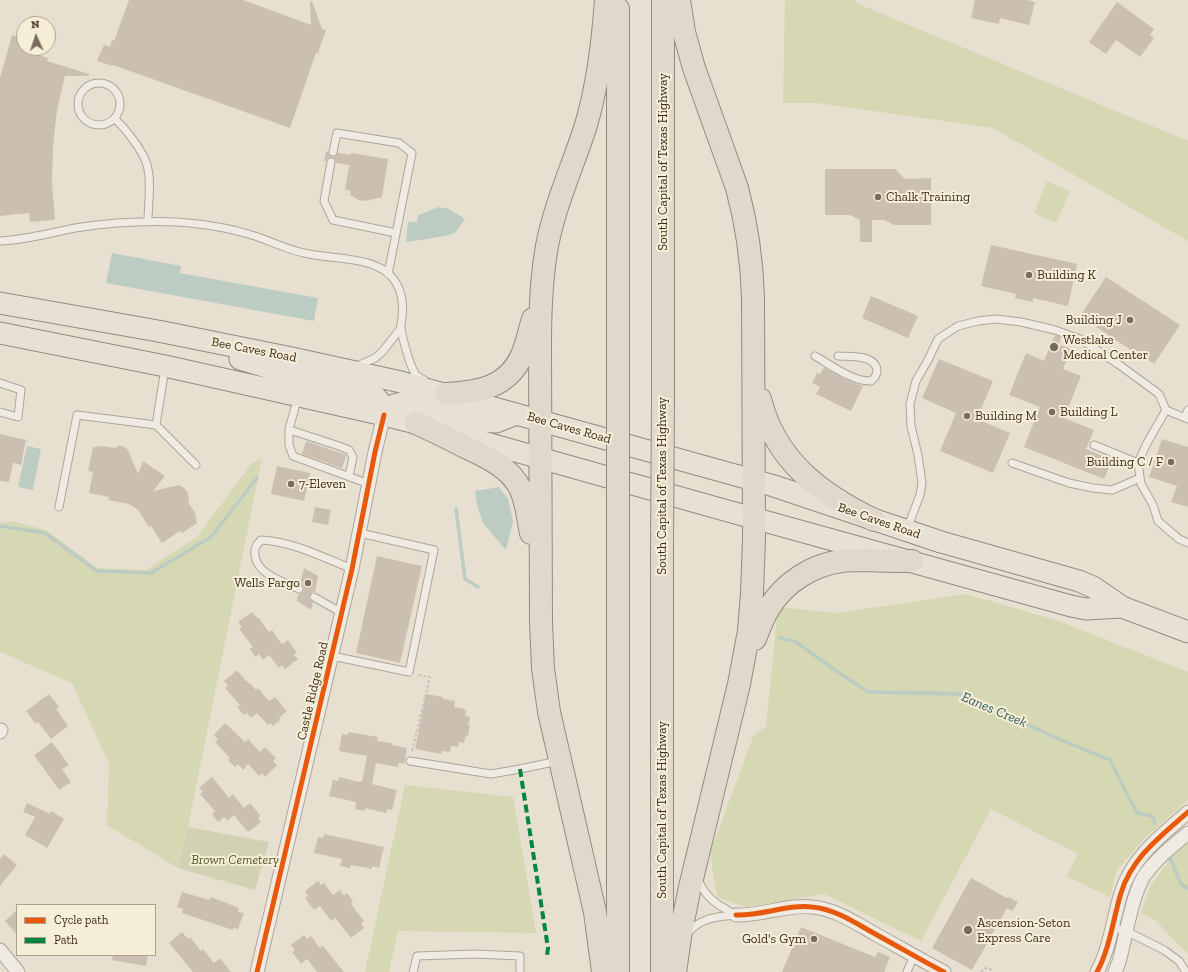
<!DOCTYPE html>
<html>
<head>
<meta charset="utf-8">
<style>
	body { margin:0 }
	#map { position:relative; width:1188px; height:972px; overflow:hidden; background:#e7e0d1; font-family:"Zilla Slab",serif }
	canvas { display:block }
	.legend { position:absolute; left:16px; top:904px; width:140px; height:52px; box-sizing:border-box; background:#f7eed8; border:1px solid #ada18e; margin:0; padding:5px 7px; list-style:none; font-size:12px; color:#3d2e20 }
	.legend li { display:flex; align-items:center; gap:8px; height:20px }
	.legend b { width:20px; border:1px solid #ada18e }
	.north { position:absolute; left:16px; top:16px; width:40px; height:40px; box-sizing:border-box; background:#f7eed8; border:1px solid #ada18e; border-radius:50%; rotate:357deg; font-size:11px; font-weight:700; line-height:16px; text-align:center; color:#3d2e20 }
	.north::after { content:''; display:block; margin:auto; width:14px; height:18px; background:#786c5e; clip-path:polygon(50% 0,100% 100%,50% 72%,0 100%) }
</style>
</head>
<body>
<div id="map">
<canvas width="1188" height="972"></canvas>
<ul class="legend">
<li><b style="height:5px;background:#e8590c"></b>Cycle path</li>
<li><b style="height:5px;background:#00873e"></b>Path</li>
</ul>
<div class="north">N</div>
</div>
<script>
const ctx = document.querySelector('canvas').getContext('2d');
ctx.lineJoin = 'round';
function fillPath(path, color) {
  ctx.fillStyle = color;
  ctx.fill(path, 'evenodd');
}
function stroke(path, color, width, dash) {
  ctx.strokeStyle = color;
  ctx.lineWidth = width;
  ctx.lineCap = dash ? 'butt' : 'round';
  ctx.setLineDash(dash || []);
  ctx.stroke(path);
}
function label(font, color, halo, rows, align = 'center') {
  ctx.font = font + ' "Zilla Slab",serif';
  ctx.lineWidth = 4;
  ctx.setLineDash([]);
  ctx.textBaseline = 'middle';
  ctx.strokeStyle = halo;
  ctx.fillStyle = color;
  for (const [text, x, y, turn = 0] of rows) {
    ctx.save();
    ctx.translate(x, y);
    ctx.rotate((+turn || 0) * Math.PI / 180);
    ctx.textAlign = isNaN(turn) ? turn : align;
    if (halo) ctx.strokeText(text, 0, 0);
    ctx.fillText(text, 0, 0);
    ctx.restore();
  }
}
fillPath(new Path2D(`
	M785 0H854L856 3 1188 141V241L993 128 817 103H783Z
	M1047 181 1070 191 1056 223 1034 213Z
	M262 458 188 827 178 868 107 825 109 764 72 683 0 652V523L12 521 46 530 97 568 146 570 197 537 252 463Z
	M966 594 1056 620 1188 672V800L1146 837 1117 870 1110 897 1066 876 1078 854 991 809 921 941 824 894 746 907 717 897 710 853 753 737 766 726 778 607 836 613Z
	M405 785 513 797 536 933 398 931 389 972H365Z
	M1188 842V954L1155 920 1141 913 1150 887 1176 851Z`), '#d6d7b3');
fillPath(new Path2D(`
	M188 827 269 842 255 890 178 868Z`), '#d1d1b3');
fillPath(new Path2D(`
	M439 207 449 209 465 219 455 233 445 236 406 242 408 222H417L418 215Z
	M112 253 181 266 180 273 318 298 314 321 106 283Z
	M27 446 41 449 33 490 18 487Z
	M499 487 508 499 513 521 506 550 483 523 477 505 475 491Z`), '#bcccc2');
stroke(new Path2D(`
	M456 509 465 579 478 587
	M0 526 45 533 97 571 151 573 211 537 257 478
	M780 638 796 642 842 675 869 692 963 694 1054 737 1110 760 1137 813 1152 816 1155 823
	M1170 858 1181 884 1188 889`), '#bcccc2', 3.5);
fillPath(new Path2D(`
	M129 0H243L311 25 310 2 312 1 322 29 326 30 318 53H316L290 128 113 65V66L97 61 104 45 110 47 112 40 114 41Z
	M975 0H1028L1035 2 1029 25 1000 18 999 24 971 18Z
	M1117 2 1154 29 1150 35 1154 38 1140 57 1116 40 1106 54 1089 42Z
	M12 35 24 39V48H37L35 54 48 58 47 61 89 74V76H65L57 110 53 146 52 183 55 219 53 220 30 222 29 213 0 216V78Z
	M326 151 328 152 329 155 332 157 336 156 338 153 350 155 351 153 388 159 382 197 366 201 359 200 350 195 351 191 345 190 349 165 336 163 334 158 331 157 327 159 326 161H324Z
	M825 169H895L905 179 931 178V225H894L884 220H872V242H860V220L850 215H825Z
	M991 245 1077 264 1068 306 1033 298V302L1015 298 1016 294 981 286Z
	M1106 277 1180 325 1154 364 1109 336H1110L1080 316Z
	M871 296 918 316 908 338 862 318Z
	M1055 335 1061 337 1058 349 1061 345 1071 349 1063 369 1081 376 1064 418 1094 430 1086 449 1112 460 1104 479 1024 447 1040 407 1009 395 1026 353 1044 361Z
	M939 359 993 381 977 419 1010 433 993 473 940 451 956 413 922 398Z
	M824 367 847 380 863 386 851 411 816 394 820 387 812 383 817 373 820 374Z
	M0 434 26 440 21 465 13 463 9 482 0 481Z
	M1162 439 1188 447V507L1171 502 1177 486 1149 477Z
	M306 441 346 455V456L342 468 302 454Z
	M102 446 115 448 119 446H123L126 448 128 450 138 474 143 461 165 476 153 491 179 485 184 488 187 491 189 500 188 502 195 513 197 523 182 533 180 531 162 543 151 526 149 527 138 510 129 504 108 500 109 497 89 493 93 472 88 471 93 447Z
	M277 466 310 473 304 501 271 494Z
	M315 507 331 510 328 525 312 522Z
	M377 556 422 566 400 663 356 653Z
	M304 568 318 576 315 592 311 593 309 597 310 600 313 602 311 610 297 601 298 594 302 593 304 591 303 586 300 584Z
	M252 612 257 618 258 617 269 632 272 630 282 644 288 640 297 653 294 655 298 659 285 669 282 665 279 668 269 655 263 660 259 654 255 657 250 649 253 647 239 629 242 627 238 622Z
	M237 670 246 681H247L249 684 250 683 256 690 258 688 269 701 275 697 287 711 279 718 280 720 273 726 270 723 268 725 257 713 251 718 247 713 244 715 237 707 240 705 225 688 228 685 224 681Z
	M49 694 59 707 56 709 68 726 51 739 38 722 36 724 26 711Z
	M426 694 443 697V699L455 701 454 707 465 709 464 710 466 711 465 716 470 717 468 725H470L468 736 466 735 464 743 459 742 458 747 451 746 450 752 442 751 441 754 415 749Z
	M225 723 245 742 248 739 260 752 265 747 276 758 273 761 277 765 265 777 262 773 259 776 248 764 243 770 238 764 235 767 228 760 230 758 215 742 218 739 214 735Z
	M348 732 378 737 377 741 392 743V745L407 748 404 764 399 763 398 767 376 763 372 784 397 790 392 810 388 809 386 813 365 808V811L355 809 356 802 329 796 333 780 338 781 339 777 359 782V781L362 782 367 756 339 751 342 734 348 735Z
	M52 742 69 765 62 769 71 782 59 790 34 755Z
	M212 777 229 798 233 794 244 808 250 803 260 815 258 818 261 822 248 832 234 815 227 821 224 817 218 822 212 814 215 811 200 794 203 792 199 788Z
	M27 803 50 814 51 811 64 819 47 848 25 835 35 817 23 812Z
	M324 834 384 847 379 868 372 866V869L351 865 350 868 340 866 342 859 314 853 318 837 323 838Z
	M4 854 17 865 0 886V859Z
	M971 878 1007 898 1008 897 1018 902 1012 911 1007 908 972 970 932 948Z
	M318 881 321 885 324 883 333 895 340 890 344 896 347 893 353 901 351 904 364 921 361 924 364 928 351 938 335 918 331 921 320 906 314 910 305 898 308 896 305 891Z
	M182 892 209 900 211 897 239 908 238 912 244 913 238 929 233 928V930L182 913 183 909 177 907Z
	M17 910V935L5 921Z
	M801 927 875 957 878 952 890 957 884 972H782Z
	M182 932 188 939 190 937 201 951 203 949 214 963 220 958 231 972H193L169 943Z
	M304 935 307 939 311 936 320 948 323 946 344 972H317L307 959 301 964 292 952 295 950 291 945Z
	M113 955H148L146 966 112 960Z`), '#cbbfb2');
const service = new Path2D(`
	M78 104a21 21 0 1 1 42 0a21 21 0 1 1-42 0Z
	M115 119C126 129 143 151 147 165 152 182 148 203 148 221
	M333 152 337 133 399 143 412 153 388 274
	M331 162 324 201 333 220 396 233
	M0 241C25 240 50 233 75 228 116 222 157 219 198 224 217 226 236 230 255 236 273 242 290 251 309 254 334 259 368 257 388 273 401 285 404 300 402 317 402 321 400 325 401 329 403 340 410 367 416 375 418 377 422 379 424 380
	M815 356C831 365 853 382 871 381 875 378 877 375 877 370 875 354 850 357 838 356
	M355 367 375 358 382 352 401 328
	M0 383 21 390 18 417 0 412
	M298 397 289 429V445L293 456 369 484
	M1166 410 1147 443 1138 463 1141 484 1153 505 1158 521 1179 539 1188 543
	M1185 417 1188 410
	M156 425 196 465
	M290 430 339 446 349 450 353 457 349 476
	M1094 445 1138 463
	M1012 463 1069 483 1093 488 1112 490 1140 478
	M59 507 77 415 156 425 165 368
	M907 529 920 495 922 483 918 455 911 426 910 404 916 381 928 360 938 339 958 326 978 321 996 319 1021 322 1055 330 1080 339 1118 364 1159 394 1166 410 1188 419
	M299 589C284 582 258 575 255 556 254 548 256 545 261 540 291 541 325 558 352 569
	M314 597 342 613
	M332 656 409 672 434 550 360 533
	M410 761 491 774 520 769 558 761
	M698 879C705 898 719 906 736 915
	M1112 927 1130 933 1164 950 1179 961 1186 972
	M687 934C701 917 716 917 736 915
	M413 972 417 956 476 954 520 956V972
	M907 972 914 955`);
const minor = new Path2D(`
	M0 732 1 730
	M736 915C762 916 787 904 812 907 836 909 857 924 877 935 899 947 921 960 944 972
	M0 950 18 972
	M257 972 352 569 375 452 384 415
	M1097 972C1110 948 1113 919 1121 893 1132 857 1161 836 1188 812
	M1115 972 1119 962C1126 937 1131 898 1144 876 1156 859 1172 846 1188 833`);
const primary = new Path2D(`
	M0 303 158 331 292 358 401 382 771 485 941 542 1079 581 1093 587 1122 607 1188 632
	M0 333 165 366 384 415 416 423 717 508 1071 606 1086 609 1122 607
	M240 359 293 375 368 392C378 396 382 404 384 415
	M384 415 387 411 394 405 406 402 420 405 479 421 496 422 516 414`);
const trunk = new Path2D(`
	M618 384V9
	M446 394C478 392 508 388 522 355 527 344 529 331 533 319
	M663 397V0
	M760 399C775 460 820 494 874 520
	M416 423C431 430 446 437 461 445 484 456 510 466 521 490 527 504 528 519 531 533
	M618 537V972
	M755 639C759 628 763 618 769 608 784 583 812 565 841 561 850 560 860 560 869 560 883 561 897 561 912 561
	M603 972 595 912 549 712 543 668 541 622 540 346C540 313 541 279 547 246 555 204 573 166 586 125 598 85 603 42 606 0
	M662 972V550
	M675 972 681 931 690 887 739 684 749 631 752 593 754 539 753 298C752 261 747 225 737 188L694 68 684 32 679 0`);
stroke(service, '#ada599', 9);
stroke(minor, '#ada599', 15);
stroke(primary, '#928b80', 23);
stroke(trunk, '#928b80', 24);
stroke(new Path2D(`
	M412 751 430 677 418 675
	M981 972 984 968 993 970`), '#c8c2b9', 2, [3, 2]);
stroke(service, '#efebe3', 7);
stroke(minor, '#efebe3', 13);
stroke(primary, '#e6e1d4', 21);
stroke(trunk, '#e0d9cb', 22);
const trunkBridge = new Path2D(`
	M618 537V384
	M662 550 663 397`);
stroke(trunkBridge, '#928b80', 24, []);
stroke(trunkBridge, '#e0d9cb', 22);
stroke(new Path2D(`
	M520 769 548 948 547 956`), '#00873e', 4, [8, 4]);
stroke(new Path2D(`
	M736 915C762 916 787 904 812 907 836 909 857 924 877 935 899 947 921 960 944 972
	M257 972 352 569 375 452 384 415
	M1097 972C1110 948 1113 919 1121 893 1132 857 1161 836 1188 812`), '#e8590c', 5);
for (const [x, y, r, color] of [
	[878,197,4,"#786c5e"],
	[1029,275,4,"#786c5e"],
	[1130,320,4,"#786c5e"],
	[1054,347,5,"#786c5e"],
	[1052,412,4,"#786c5e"],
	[967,416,4,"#786c5e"],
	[1171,462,4,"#786c5e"],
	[291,484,4,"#786c5e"],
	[308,583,4,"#786c5e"],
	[968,930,5,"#786c5e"],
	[814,939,4,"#786c5e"]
]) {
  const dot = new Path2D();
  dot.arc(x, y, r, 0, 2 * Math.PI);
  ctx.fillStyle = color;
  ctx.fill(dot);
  stroke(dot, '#f7eed8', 1.5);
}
label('13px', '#3d2e20', '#f7eed8', [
	["South Capital of Texas Highway",663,162,-90],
	["Bee Caves Road",254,350,11],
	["Bee Caves Road",569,428,16],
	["South Capital of Texas Highway",662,486,-90],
	["Bee Caves Road",879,521,19],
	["Castle Ridge Road",313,691,-77],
	["South Capital of Texas Highway",662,810,-90]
]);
label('13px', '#3d2e20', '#f7eed8', [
	["Chalk Training",886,197],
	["Building K",1037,275],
	["Building J",1122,320,"right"],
	["Westlake",1063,340],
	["Medical Center",1063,355],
	["Building L",1060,412],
	["Building M",975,416],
	["Building C / F",1163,462,"right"],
	["7-Eleven",299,484],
	["Wells Fargo",300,583,"right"],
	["Ascension-Seton",977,923],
	["Express Care",977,938],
	["Gold's Gym",806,939,"right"]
], 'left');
label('italic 13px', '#4d5a26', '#f7eed8', [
	["Brown Cemetery",235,860]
]);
label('italic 14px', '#2f5d5a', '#f7eed8', [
	["Eanes Creek",994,710,23]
]);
</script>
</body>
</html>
